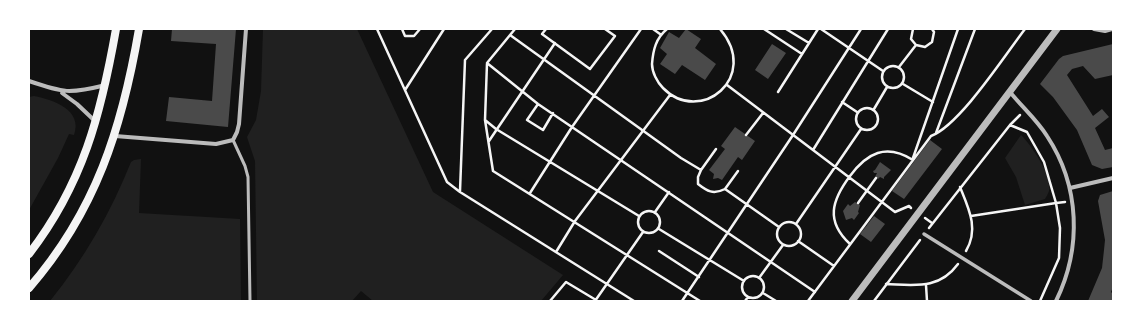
<!DOCTYPE html>
<html>
<head>
<meta charset="utf-8">
<style>
	body { margin:0 }
	#map { position:relative; width:1142px; height:330px; overflow:hidden; background:#111; font-family:"PT Serif",serif }
	canvas { display:block }
	.frame { position:absolute; inset:0; border:30px solid #fff; pointer-events:none }
</style>
</head>
<body>
<div id="map">
<canvas width="1142" height="330"></canvas>
<div class="frame"></div>
</div>
<script>
const ctx = document.querySelector('canvas').getContext('2d');
ctx.lineJoin = 'round';
function fillPath(path, color) {
  ctx.fillStyle = color;
  ctx.fill(path, 'evenodd');
}
function stroke(path, color, width, dash) {
  ctx.strokeStyle = color;
  ctx.lineWidth = width;
  ctx.lineCap = dash ? 'butt' : 'round';
  ctx.setLineDash(dash || []);
  ctx.stroke(path);
}
fillPath(new Path2D(`
	M263 29H357L433 192 563 275 541 301H373L361 291 352 301H257L255 161 247 137 256 120 261 91Z
	M34 96C54 100 83 110 74 135L69 134 58 158 29 210V97Z
	M1021 135C1031 145 1053 176 1049 191 1048 194 1046 197 1045 199L1025 205 1016 177 1005 158Z
	M141 159 139 213 240 219 241 301H50C84 259 111 212 131 162L134 160Z`), '#202020');
fillPath(new Path2D(`
	M172 29H236L228 127 166 121 169 97 212 101 216 44 171 41Z
	M686 29 701 39 695 48 716 64 705 80 682 65 675 74 660 64 667 54 660 48 669 32 679 38Z
	M772 44 786 53 768 79 755 70Z
	M1113 44V75L1095 79 1083 66 1072 69 1067 75 1093 116 1102 109 1109 117 1095 128 1105 150 1113 148V167L1102 169 1092 165 1077 130 1053 97 1040 84 1059 59 1063 56Z
	M735 127 755 141 742 160 738 157 722 180 718 178 713 179 714 174 709 170 725 149 721 146Z
	M930 140 942 149 904 199 892 191Z
	M880 162 891 170 884 177V179L880 177 878 179 875 177 877 173H874L873 171 875 170Z
	M1113 191V287L1111 292 1113 294V301H1088L1102 268 1104 250 1105 240 1098 201 1100 195Z
	M855 202 860 205 858 212 859 213 854 220 852 218 846 220 843 211 848 204 850 206Z
	M874 216 885 224 871 242 860 234Z`), '#4a4a4a');
stroke(new Path2D(`
	M377 29 447 182 460 192 634 301
	M402 29 405 36H414L420 29
	M515 29 487 63 485 120 493 171 700 301
	M546 29 542 34 590 69 615 36 605 29
	M653 29 660 34
	M667 29C656 38 653 50 652 64 652 72 657 82 663 88 700 126 761 77 720 29
	M764 29 802 54
	M786 29 809 43
	M821 29 883 71
	M913 29 911 39 916 45 925 47 932 42 934 32 932 29
	M510 35 681 158 701 170 698 177V184C707 191 713 195 725 189L779 227
	M487 63 538 104 815 292
	M882 77a11 11 0 1 1 22 0a11 11 0 1 1-22 0Z
	M899 67 916 45
	M903 84 933 102
	M727 85 895 212 909 206 911 208
	M405 90 444 29
	M778 92 818 29
	M842 102 857 112
	M538 104 527 120 543 130 553 113
	M856 119a11 11 0 1 1 22 0a11 11 0 1 1-22 0Z
	M874 109 887 87
	M485 120 496 129 639 216
	M936 133 975 29
	M746 135 763 113
	M489 141 555 43
	M813 150 888 29
	M913 158 958 29
	M701 170 716 149
	M960 187C969 209 979 229 966 251
	M725 189 738 171
	M460 191 465 60 492 29
	M530 193 572 127 641 29
	M858 203 876 178
	M638 222a11 11 0 1 1 22 0a11 11 0 1 1-22 0Z
	M655 212 669 192
	M971 216 1056 203 1044 162 1027 132 1010 125
	M925 218 932 223
	M777 234a12 12 0 1 1 24 0a12 12 0 1 1-24 0Z
	M796 224 861 129
	M929 228 1010 125 1020 115
	M659 229 744 281
	M798 241 834 266
	M850 244C825 221 832 200 850 176 867 153 886 143 913 160
	M659 251 699 277
	M556 252 575 221 670 95
	M742 287a11 11 0 1 1 22 0a11 11 0 1 1-22 0Z
	M759 278 783 245
	M886 284C915 285 939 290 958 264
	M926 285 927 301
	M763 293 776 301
	M550 301 566 282 596 300
	M595 301 643 232
	M682 301 793 135 861 29
	M745 301 748 297
	M808 301 931 136C960 125 1005 55 1025 29
	M874 301 920 240
	M1040 301 1059 258 1060 228 1056 203 1065 202`), '#f5f5f5', 2.5);
stroke(new Path2D(`
	M233 140 245 166 248 177 250 301`), '#bcbcbc', 3);
stroke(new Path2D(`
	M924 234 1031 301`), '#bcbcbc', 3.5);
stroke(new Path2D(`
	M1094 29 1105 31 1112 29
	M29 81C64 93 69 94 106 85
	M1010 92C1022 107 1037 120 1047 136 1080 186 1082 248 1056 301
	M62 93 77 104 96 122
	M115 136 216 144 233 140 237 132 239 124 246 29
	M1070 188 1113 178`), '#bcbcbc', 4);
stroke(new Path2D(`
	M852 301 1057 29`), '#bcbcbc', 7);
stroke(new Path2D(`
	M29 254C83 184 101 114 116 29
	M29 288C96 211 122 128 139 29`), '#f5f5f5', 8);
</script>
</body>
</html>
